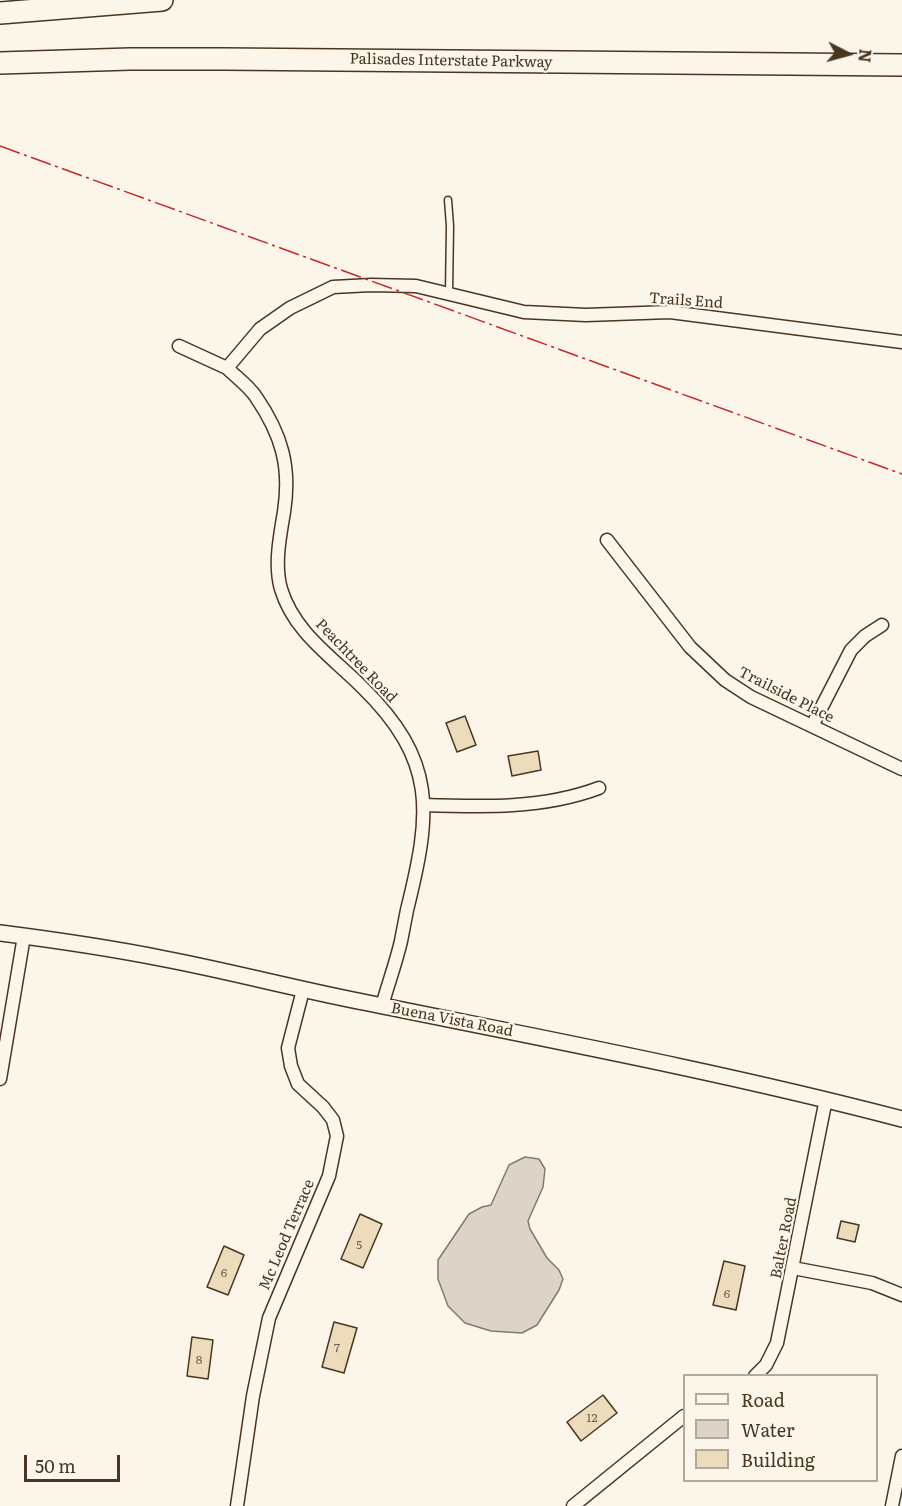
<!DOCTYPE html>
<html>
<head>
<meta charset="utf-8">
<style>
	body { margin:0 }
	#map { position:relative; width:902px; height:1506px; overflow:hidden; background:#fbf6e9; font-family:Literata,serif }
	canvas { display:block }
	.legend { position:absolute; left:683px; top:1374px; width:195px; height:108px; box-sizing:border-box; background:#fbf6e9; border:2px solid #b4a999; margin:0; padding:8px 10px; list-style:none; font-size:18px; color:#4a3520 }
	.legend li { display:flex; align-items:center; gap:12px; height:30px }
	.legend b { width:30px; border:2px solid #b4a999 }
	.north { position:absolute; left:818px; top:24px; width:60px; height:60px; -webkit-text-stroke:4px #fbf6e9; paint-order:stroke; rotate:96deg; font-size:16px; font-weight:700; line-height:24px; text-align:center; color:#4a3520 }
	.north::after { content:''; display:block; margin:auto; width:21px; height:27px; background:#4a3520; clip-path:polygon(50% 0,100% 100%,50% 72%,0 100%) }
	.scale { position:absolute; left:24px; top:1455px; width:96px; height:27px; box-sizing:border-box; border:3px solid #4a3520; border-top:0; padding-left:8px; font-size:18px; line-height:21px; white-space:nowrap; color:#4a3520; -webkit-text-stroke:4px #fbf6e9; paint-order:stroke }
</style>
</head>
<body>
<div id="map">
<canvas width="902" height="1506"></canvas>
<ul class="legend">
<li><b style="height:8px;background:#fbf6e9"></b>Road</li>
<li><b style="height:16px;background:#dcd4c6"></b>Water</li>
<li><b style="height:16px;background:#ecdcbc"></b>Building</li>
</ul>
<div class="north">N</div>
<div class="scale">50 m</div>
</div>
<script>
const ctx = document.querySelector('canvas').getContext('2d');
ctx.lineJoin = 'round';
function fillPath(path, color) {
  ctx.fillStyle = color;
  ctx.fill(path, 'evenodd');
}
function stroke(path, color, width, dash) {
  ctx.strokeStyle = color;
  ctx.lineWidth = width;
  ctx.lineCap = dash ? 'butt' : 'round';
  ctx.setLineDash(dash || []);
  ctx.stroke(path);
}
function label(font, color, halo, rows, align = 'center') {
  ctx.font = font + ' Literata,serif';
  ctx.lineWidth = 4.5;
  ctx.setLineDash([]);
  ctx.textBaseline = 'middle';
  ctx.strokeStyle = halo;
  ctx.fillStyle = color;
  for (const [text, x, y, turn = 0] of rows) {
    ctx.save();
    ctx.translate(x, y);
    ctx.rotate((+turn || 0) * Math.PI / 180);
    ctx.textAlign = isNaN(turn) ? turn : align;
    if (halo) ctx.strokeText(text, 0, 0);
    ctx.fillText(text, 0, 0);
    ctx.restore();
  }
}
const water = new Path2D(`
	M525 1157 539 1159 545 1169 543 1187 528 1221 530 1229 547 1258 559 1270 563 1279 559 1290 537 1325 522 1333 491 1331 465 1323 448 1306 438 1279V1260L469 1214 482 1207 491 1205 509 1165Z`);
fillPath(water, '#dcd4c6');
stroke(water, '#887966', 1.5);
const building = new Path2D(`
	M465 716 476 745 457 752 446 723Z
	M538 751 541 770 512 776 508 756Z
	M360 1214 382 1224 363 1268 341 1259Z
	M841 1221 859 1225 855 1242 837 1238Z
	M224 1246 244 1255 228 1295 207 1287Z
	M724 1261 745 1266 736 1310 713 1305Z
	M334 1322 357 1328 344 1373 322 1367Z
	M192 1337 213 1340 208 1379 187 1376Z
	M603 1395 617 1413 581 1441 567 1422Z`);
fillPath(building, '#ecdcbc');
stroke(building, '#4a3520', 1.5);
const service = new Path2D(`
	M448 200 450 226 449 293`);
const minor = new Path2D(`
	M179 346 227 368
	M607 540 690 647 725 680 751 697 902 769
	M812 726 851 650 865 636 882 625
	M424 805C483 807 543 809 599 788
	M382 1006C388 984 396 963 401 941 403 931 405 920 407 910 431 813 438 761 361 686 331 656 294 632 281 589 274 565 280 536 284 512 291 467 282 435 256 397 249 386 236 377 227 368L260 329 290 308 333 287 371 285 416 286 524 312 586 315 670 312 902 342
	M0 1079 24 936
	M793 1268 872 1283 902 1295
	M755 1376 766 1365 777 1343 826 1099
	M237 1506 253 1396 269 1318 329 1176 337 1136 333 1120 323 1107 298 1084 291 1066 288 1048 303 990
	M573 1506 684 1416
	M892 1506 902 1456`);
const tertiary = new Path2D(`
	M0 933C55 940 110 948 165 959 233 972 300 990 368 1003 546 1039 726 1073 902 1119`);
const motorway = new Path2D(`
	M0 13 162 0
	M0 63 130 59H224L902 65`);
stroke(service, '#4a3520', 9);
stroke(minor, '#4a3520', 15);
stroke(tertiary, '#4a3520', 18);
stroke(motorway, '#4a3520', 24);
stroke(service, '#fbf6e9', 6);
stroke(minor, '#fbf6e9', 12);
stroke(tertiary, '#fbf6e9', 15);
stroke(motorway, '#fbf6e9', 21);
stroke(new Path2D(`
	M0 146 902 474`), '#c62828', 1.5, [21, 4.5, 3, 4.5]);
label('12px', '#725f47', null, [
	["5",359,1245],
	["6",224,1273],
	["6",727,1294],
	["7",337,1348],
	["8",199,1360],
	["12",592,1418]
]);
label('15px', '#4a3520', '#fbf6e9', [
	["Palisades Interstate Parkway",451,61,1],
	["Trails End",686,301,4],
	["Peachtree Road",356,661,46],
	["Trailside Place",786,695,27],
	["Buena Vista Road",452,1020,11],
	["Mc Leod Terrace",287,1235,-67],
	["Balter Road",784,1238,-79]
]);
</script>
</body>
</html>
